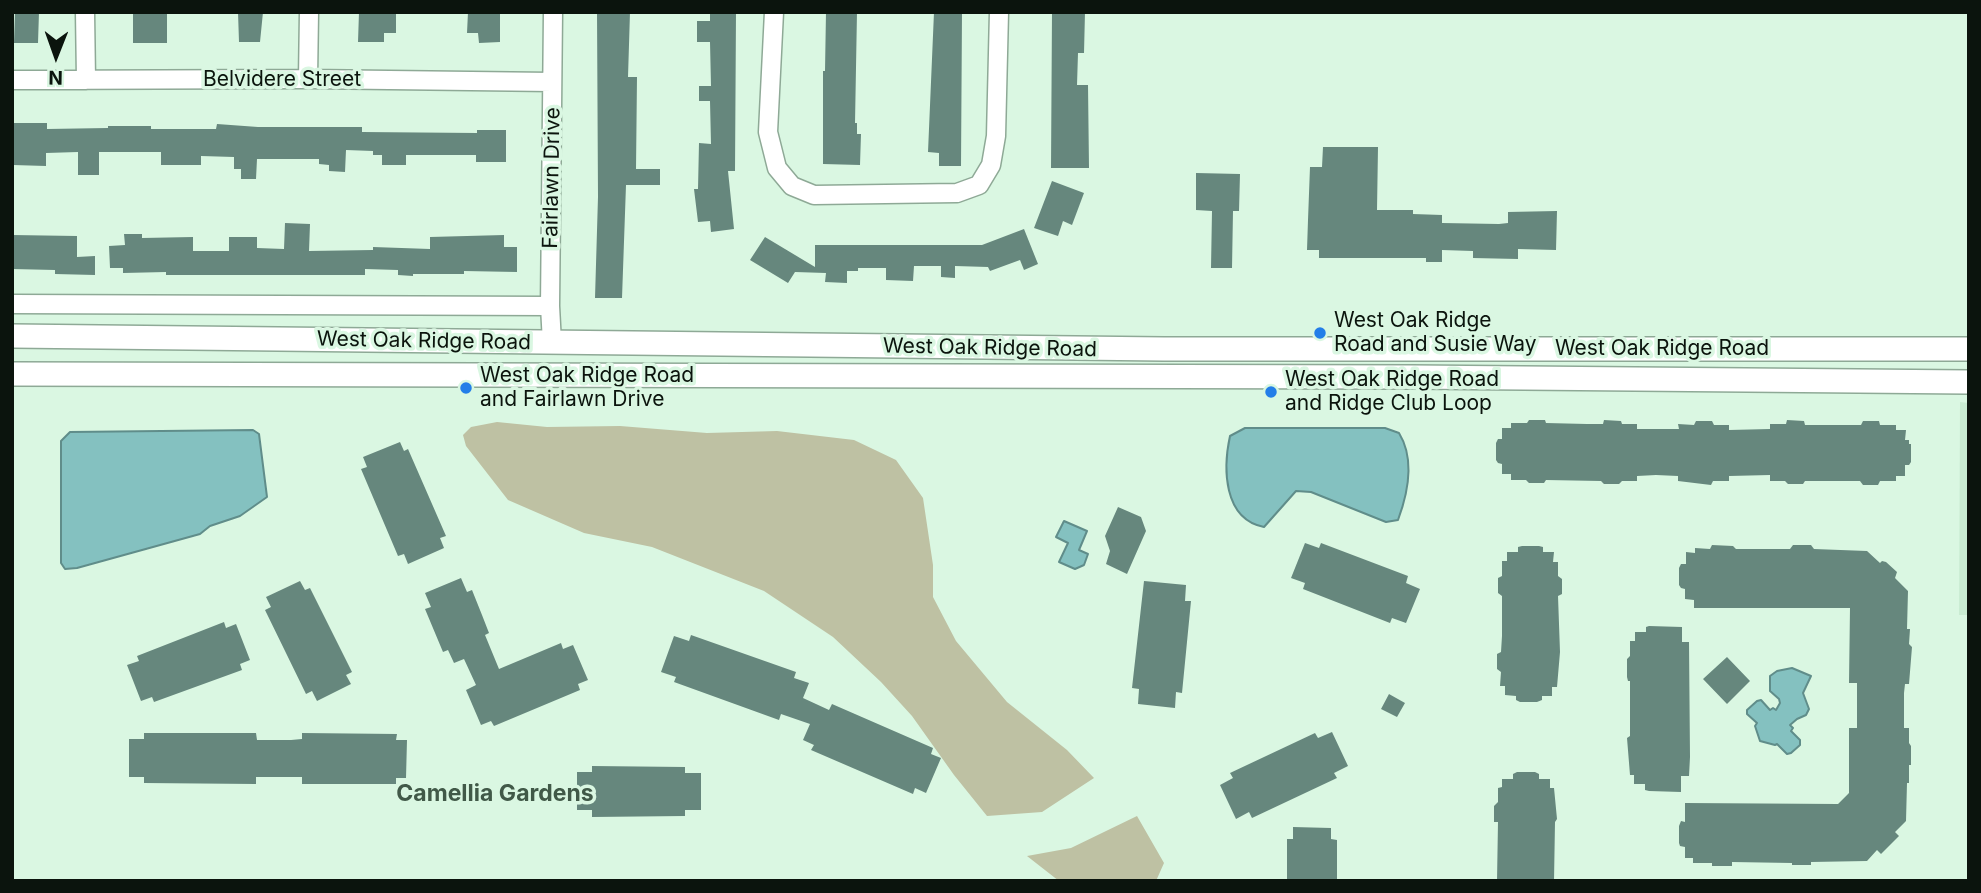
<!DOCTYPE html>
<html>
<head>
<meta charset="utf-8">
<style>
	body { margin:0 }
	#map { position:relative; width:1981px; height:893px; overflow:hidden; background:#daf7e2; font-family:Inter,sans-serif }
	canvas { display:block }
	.frame { position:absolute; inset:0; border:14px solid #0b140d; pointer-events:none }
	.north { position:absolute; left:21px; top:21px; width:70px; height:70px; -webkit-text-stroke:5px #daf7e2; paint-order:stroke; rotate:181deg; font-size:19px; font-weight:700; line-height:28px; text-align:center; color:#0b140d }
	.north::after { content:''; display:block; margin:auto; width:24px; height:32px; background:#0b140d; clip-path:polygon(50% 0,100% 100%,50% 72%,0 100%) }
</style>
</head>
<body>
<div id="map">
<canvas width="1981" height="893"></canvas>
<div class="frame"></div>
<div class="north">N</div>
</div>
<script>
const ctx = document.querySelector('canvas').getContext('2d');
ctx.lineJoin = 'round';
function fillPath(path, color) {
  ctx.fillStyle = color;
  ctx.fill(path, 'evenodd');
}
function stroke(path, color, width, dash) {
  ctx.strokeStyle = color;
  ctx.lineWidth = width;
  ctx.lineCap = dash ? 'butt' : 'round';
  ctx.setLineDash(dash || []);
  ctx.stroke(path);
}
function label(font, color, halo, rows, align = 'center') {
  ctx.font = font + ' Inter,sans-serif';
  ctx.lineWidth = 7;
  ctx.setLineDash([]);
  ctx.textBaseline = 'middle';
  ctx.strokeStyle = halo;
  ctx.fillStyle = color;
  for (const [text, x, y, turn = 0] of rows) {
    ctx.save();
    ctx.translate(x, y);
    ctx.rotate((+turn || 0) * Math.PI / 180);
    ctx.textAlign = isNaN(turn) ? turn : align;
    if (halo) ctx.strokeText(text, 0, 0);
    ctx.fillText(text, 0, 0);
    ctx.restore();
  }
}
fillPath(new Path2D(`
	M1960 402 1969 403V615H1959Z`), '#c9ecd2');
fillPath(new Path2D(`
	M497 422 547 427 620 426 707 433 777 431 854 440 896 460 923 498 933 565V597L956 641 1007 702 1067 750 1094 778 1042 812 987 816 954 775 912 716 881 682 833 637 764 591 652 547 584 533 508 500 466 446 463 435 471 427Z
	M1137 816 1164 863 1156 881H1059L1027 856 1071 848Z`), '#bec1a3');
const water = new Path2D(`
	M1245 428H1385L1399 433C1415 459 1408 493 1398 520L1386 522 1311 492 1296 491 1264 527C1223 519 1223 468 1230 436Z
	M253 430 259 434 267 497 240 516 210 526 200 534 77 568 65 569 61 563V441L70 432Z
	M1064 521 1087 531 1079 550 1088 554 1084 565 1075 569 1059 562 1068 543 1056 537Z
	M1792 668 1811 676 1803 693 1809 709 1806 715 1797 719 1790 725 1793 728 1791 731 1800 740V745L1791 753 1787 754 1777 744 1775 745 1760 741 1755 726 1757 723 1747 714V710L1757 701 1761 700 1770 710 1773 708 1776 710 1780 703 1779 699 1770 691V676L1777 671Z`);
fillPath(water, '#84c1c0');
stroke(water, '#608d8a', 2);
fillPath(new Path2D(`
	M15 12H39L38 43H14Z
	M133 12H167V43H133Z
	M238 12H263L260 42H239Z
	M359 12H396V33H384V42H358Z
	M468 12H500V42L479 43 478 33H467Z
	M597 12H630L628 77H637L636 169H660V185H626L622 298H595L598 197Z
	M710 12H736L735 171H728L734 229 711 232 710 221 698 222 694 189H698L699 143 711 144 710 101H699V86H711L710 42H697V21H710Z
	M826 12H857L855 123H857V134H861L860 165 823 164V71H825Z
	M934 12H962L961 166H939V153L928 152Z
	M1052 12H1085L1084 53H1078L1077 85H1088L1089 168H1051Z
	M12 123H47V129L108 128V126H151V129H216L217 124 258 127H362V132L477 133V130H506V162H476V155H406V165H382V155H373V151L346 150 345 172 329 171V165L319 164V159H257L256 179H241V169H234V157L201 156V165H161V152H99V175H78V152L46 153V166L13 165Z
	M1323 147H1378L1377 210H1413V214L1442 215V223L1499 224 1508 223V212L1557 211 1556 250 1518 249V259L1473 258V251L1442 250V262H1426V258H1319V250H1307L1308 220 1310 167H1322Z
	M1196 173 1240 174 1239 211H1233L1232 268H1211L1212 211 1196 210Z
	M1052 181 1084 193 1072 225 1063 221 1058 236 1034 228Z
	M285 223 310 224 309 251 373 250V247L430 249V237L504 235V247H517V272L464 271V274H413V276L398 275V270L365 269V275H166V272L123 273V268H110L109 246 125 245 124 234H142V238L193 237V251H229V237H257V248L284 249Z
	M1024 229 1038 264 1024 270 1020 260 990 271 988 267 955 266V278L941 277V266H914L913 281 886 280V268H858V271H847V283L825 282 826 273 795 272 788 283 750 260 765 237 815 267V245H982Z
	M12 235 77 236V257L95 256V275L55 274V270L12 269Z
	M1529 420H1545L1546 423 1587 424H1603L1604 420 1621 421 1622 424H1637V429H1679L1678 424 1694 425 1696 421H1712L1714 425H1729V430L1770 429V424H1786L1787 420 1804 421 1805 425H1861L1863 421H1879L1880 425H1896V430H1906L1905 440H1909V444H1911V462L1909 465H1905V476H1896V481H1880L1878 485H1863L1860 481H1805L1803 484H1788L1785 481H1770V475L1729 476V481H1713L1711 485 1678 481V476L1656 475 1637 476V481H1622L1619 484H1604L1601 481 1546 480 1544 483H1529L1526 480H1511V474H1502V464L1498 463 1496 460V443L1498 439H1502V428H1511V423H1527Z
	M400 442 404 451 408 449 446 536 440 538 444 548 408 564 404 554 398 556 361 469 367 467 363 457Z
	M1118 507 1141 517 1146 531 1127 574 1106 564 1110 551 1105 536Z
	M1305 543 1319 548 1321 543 1408 576 1406 583 1420 589 1406 623 1392 618 1390 623 1303 589 1305 583 1291 578Z
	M1712 545 1733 546 1736 549H1790L1793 545H1811L1814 549 1867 551 1880 563 1882 561 1886 562 1897 572 1895 578 1908 591 1907 629H1910L1909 644 1912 647 1909 684H1905L1904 693V728H1909V743L1911 746V765H1909V783H1907L1906 821 1895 832 1899 836 1881 854 1877 850 1867 861 1811 862V865H1792V863L1732 862V866H1712V863H1693V858H1685V847L1680 846 1679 843V826L1681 821 1685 822V803L1838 804 1849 793V728H1857V683H1849L1850 608H1694V600L1685 599V589L1681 588 1679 585V568L1681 564H1686V552L1695 553V548L1710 549Z
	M1522 546H1539L1543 547V552H1554L1553 562H1558V576L1562 579V594L1558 596 1560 652 1557 687H1552V696H1542V700L1537 702H1520L1516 700V696L1505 695V686H1500L1501 672 1497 669V654L1501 652 1502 636V596L1498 593V578L1502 576V561H1507V552H1518V547Z
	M461 578 467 592 472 590 482 615 489 633 485 635 499 669 561 643 563 649 573 645 588 680 578 684 580 690 494 726 491 721 481 725 466 690 476 685 464 659 454 663 448 650 443 652 425 609 431 607 425 593Z
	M300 581 305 590 310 588 352 672 346 675 351 684 317 701 312 691 306 694 265 610 271 607 266 597Z
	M1144 581 1186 585 1185 601H1191L1182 693 1176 692 1175 708 1138 704 1139 689 1132 688Z
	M224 622 226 628 236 624 250 660 240 664 242 670 154 702 152 697 141 701 127 665 139 661 137 656Z
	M1649 626 1682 627V642H1689L1690 757 1689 776H1681V792L1649 791 1645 790V784H1634V775H1630L1627 738 1630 736V681H1628L1627 677V659L1630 656V641H1635V632H1646V627Z
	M691 635 796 672 794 678 809 683 803 698 829 710 832 704 933 748 931 754 941 758 926 793 915 788 913 794 811 750 814 745 803 740 810 724 781 714 779 720 674 682 676 677 661 672 674 636 689 641Z
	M1727 657 1750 681 1727 704 1703 679Z
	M1389 694 1405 703 1397 717 1381 709Z
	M1332 732 1348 766 1334 773 1337 778 1252 818 1249 812 1236 819 1220 785 1233 778 1230 773 1315 733 1318 738Z
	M144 733H256L257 740H291L302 739V733L397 734 396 740H407L406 778H396V784H302V777H256V784L144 783V777H129V739H144Z
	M592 766 685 767V773H701V810H685V816L592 817V810H577V772H592Z
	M1517 772H1535L1539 774V779H1550V788H1554L1557 819 1555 822 1554 881H1497L1498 822H1494V806L1498 802V788L1502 787V779H1513V774Z
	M1293 827 1331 828V839L1337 840V881H1287V839H1293Z`), '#66877d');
const minor = new Path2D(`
	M85 12 86 80
	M774 12 768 132 777 168 792 186 814 195 957 193 979 185 991 165 996 136 999 12
	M308 79 309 12
	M12 80 308 79 552 82
	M12 304 550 306
	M552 343 550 306 553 12`);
const tertiary = new Path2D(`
	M12 336 1164 349H1969
	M12 374 1412 377 1969 382`);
stroke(minor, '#8ea996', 21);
stroke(tertiary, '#8ea996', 26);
stroke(minor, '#fff', 18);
stroke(tertiary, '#fff', 23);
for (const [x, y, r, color] of [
	[1320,333,7,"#237ee8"],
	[466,388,7,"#237ee8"],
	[1271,392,7,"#237ee8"]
]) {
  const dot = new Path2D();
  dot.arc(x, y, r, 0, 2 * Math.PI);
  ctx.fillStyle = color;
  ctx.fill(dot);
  stroke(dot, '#daf7e2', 2.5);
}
label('21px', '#0b140d', '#daf7e2', [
	["Belvidere Street",282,80],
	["Fairlawn Drive",552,178,-89],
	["West Oak Ridge Road",424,341,1],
	["West Oak Ridge Road",990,348,1],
	["West Oak Ridge Road",1662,349]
]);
label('21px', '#0b140d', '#daf7e2', [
	["West Oak Ridge",1334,321],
	["Road and Susie Way",1334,345],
	["West Oak Ridge Road",480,376],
	["and Fairlawn Drive",480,400],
	["West Oak Ridge Road",1285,380],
	["and Ridge Club Loop",1285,404]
], 'left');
label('bold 23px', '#415948', '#daf7e2', [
	["Camellia Gardens",495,794]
]);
</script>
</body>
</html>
